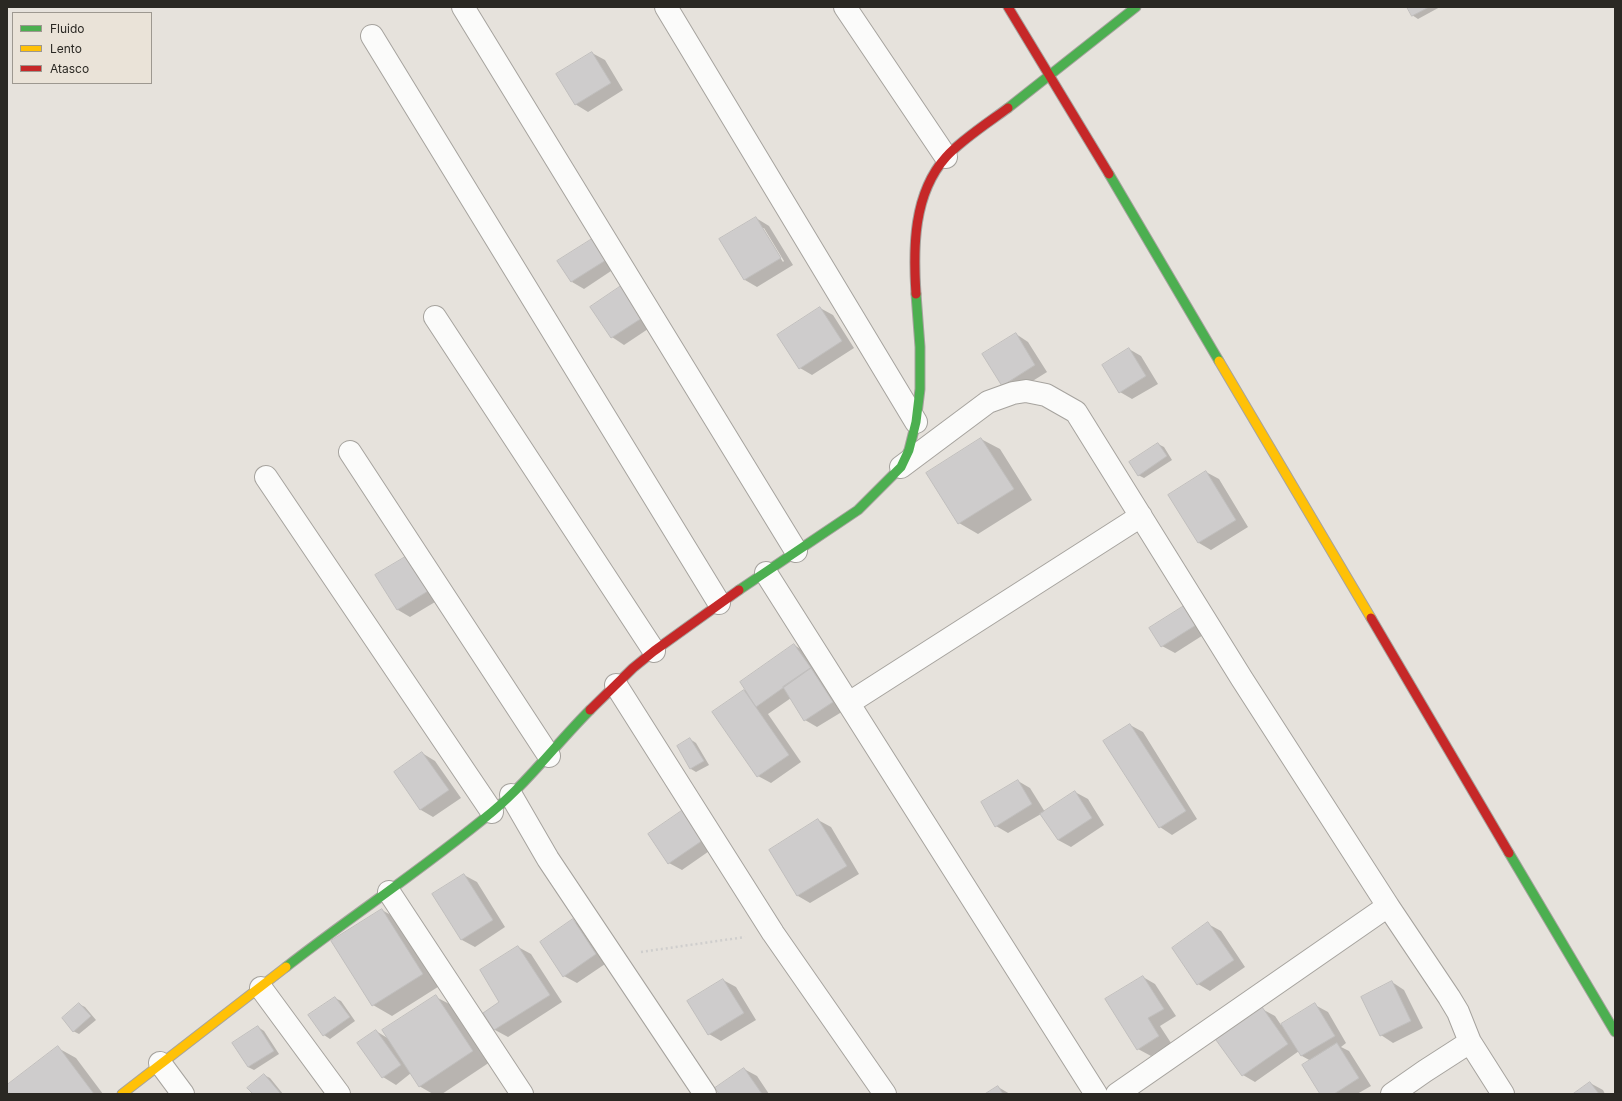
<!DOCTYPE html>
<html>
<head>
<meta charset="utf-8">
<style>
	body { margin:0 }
	#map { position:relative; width:1622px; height:1101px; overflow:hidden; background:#e6e2dc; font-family:Inter,sans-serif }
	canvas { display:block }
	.frame { position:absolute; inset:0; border:8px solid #2a2823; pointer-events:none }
	.legend { position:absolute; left:12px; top:12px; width:140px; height:72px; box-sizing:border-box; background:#eae3d8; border:1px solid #9d9890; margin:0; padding:5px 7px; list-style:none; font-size:12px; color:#2a2823 }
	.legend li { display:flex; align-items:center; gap:8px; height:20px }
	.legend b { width:20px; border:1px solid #9d9890 }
</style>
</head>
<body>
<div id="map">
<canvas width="1622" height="1101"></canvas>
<div class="frame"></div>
<ul class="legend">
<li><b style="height:5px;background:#4caf50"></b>Fluido</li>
<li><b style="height:5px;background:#ffc107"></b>Lento</li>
<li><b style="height:5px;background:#c62828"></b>Atasco</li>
</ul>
</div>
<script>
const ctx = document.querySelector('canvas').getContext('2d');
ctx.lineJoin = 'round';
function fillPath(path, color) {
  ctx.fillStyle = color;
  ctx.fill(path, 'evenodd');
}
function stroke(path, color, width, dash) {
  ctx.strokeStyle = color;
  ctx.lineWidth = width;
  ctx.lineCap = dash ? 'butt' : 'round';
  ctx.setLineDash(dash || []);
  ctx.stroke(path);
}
fillPath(new Path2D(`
	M1408 7H1440L1418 19 1412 15Z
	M592 53 605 60 623 90 588 112 575 104Z
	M756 218 769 226 793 265 757 287 745 280ZM761 228H764L784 261 783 262Z
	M592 240 604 247 617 267 584 289 572 282Z
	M636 292 657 323 624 345 612 337Z
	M820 308 833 315 854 348 812 375 800 368Z
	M1016 334 1028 342 1047 372 1015 392 1002 385Z
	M1129 349 1141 356 1158 384 1132 399 1120 392Z
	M981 439 1000 449 1032 500 978 534 959 523Z
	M1158 444 1164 447 1172 460 1144 478 1138 475Z
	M1206 472 1219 479 1248 527 1211 550 1199 543 1169 495Z
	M376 575 445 596 410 617 398 610Z
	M1184 607 1208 632 1175 653 1162 646Z
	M794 645 807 653 845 710 817 727 805 720 791 698 768 714 801 762 771 783 758 776 714 712 745 690Z
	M1130 725 1143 732 1197 819 1172 835 1160 827Z
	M690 739 696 743 709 765 696 772 691 769Z
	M422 753 435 761 461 798 433 817 421 810 395 773Z
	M1018 781 1030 788 1045 812 1075 792 1088 799 1104 825 1071 847 1058 840 1041 814 1008 833 996 826Z
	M683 811 715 847 682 870 669 863Z
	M818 820 831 827 859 874 810 903 798 896 770 850Z
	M464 875 477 882 505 927 475 947 462 940 433 894Z
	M382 910 401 921 441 985 392 1016 373 1005Z
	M573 921 585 928 608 962 577 983 564 976Z
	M1208 924 1221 931 1245 967 1210 991 1198 984Z
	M518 947 531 954 562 1002 508 1037 495 1030 484 1013 501 1002Z
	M1143 977 1155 984 1176 1016 1160 1026 1171 1043 1151 1056 1138 1049Z
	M723 980 736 987 756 1020 721 1041 709 1034Z
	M1392 982 1404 990 1423 1028 1393 1043 1381 1035Z
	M436 997 455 1007 490 1062 442 1094H433L419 1086 411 1073 396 1085 383 1077 358 1043 376 1031 389 1039Z
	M335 998 341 1001 355 1021 330 1039 324 1035 310 1016Z
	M79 1004 85 1007 96 1020 79 1034 73 1031Z
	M1315 1005 1328 1012 1346 1043 1341 1047 1349 1051 1371 1086 1357 1094H1321L1311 1061 1302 1056 1299 1051 1255 1082 1243 1075 1262 1009 1275 1016 1281 1025Z
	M258 1027 264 1031 279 1054 254 1070 248 1067Z
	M58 1048 76 1058 103 1094H7V1086Z
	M744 1069 757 1076 769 1094H720Z
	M264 1075 270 1078 283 1094H254Z
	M1590 1083 1603 1090 1605 1094H1575Z
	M998 1087 1010 1094H987Z`), '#0003');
const building = new Path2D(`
	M1407 7H1429L1412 16Z
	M592 52 611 83 575 105 556 74Z
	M756 217 781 258 744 280 719 239Z
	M592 239 606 260 571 282 557 261Z
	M624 284 645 316 611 338 590 307Z
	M820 307 842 341 799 369 777 335Z
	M1016 333 1035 365 1002 386 982 354Z
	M1129 348 1146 376 1119 393 1102 365Z
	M981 438 1014 489 958 524 926 473Z
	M1158 443 1167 456 1138 476 1129 462Z
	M1206 471 1236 520 1198 543 1168 495Z
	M412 553 433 588 397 610 375 575Z
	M1184 606 1196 625 1161 647 1149 628Z
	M794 644 811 668 756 707 740 682Z
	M811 668 833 702 804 721 783 687Z
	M744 690 789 755 757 777 712 712Z
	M1130 724 1186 811 1159 828 1103 741Z
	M690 738 704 761 690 769 677 746Z
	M422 752 449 790 420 810 394 772Z
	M1018 780 1032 804 995 827 981 802Z
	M1075 791 1092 818 1058 840 1040 814Z
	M683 810 703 840 668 864 648 834Z
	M818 819 847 866 797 896 769 850Z
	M464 874 493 920 461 940 432 894Z
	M382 909 423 974 372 1006 331 941Z
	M573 919 596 954 563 977 540 942Z
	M1208 922 1234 960 1197 985 1172 948Z
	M518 946 550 995 494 1030 483 1013 499 1002 480 970Z
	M1143 976 1164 1009 1148 1018 1159 1036 1137 1050 1105 999Z
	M723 979 744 1013 708 1035 687 1001Z
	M1392 981 1411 1021 1380 1036 1361 997Z
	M436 995 473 1051 419 1087 382 1030Z
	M335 997 350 1017 323 1036 308 1015Z
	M79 1003 91 1016 73 1032 62 1018Z
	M1315 1003 1335 1036 1301 1056 1281 1024Z
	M1262 1007 1288 1044 1242 1076 1216 1040Z
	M258 1026 274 1051 248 1067 232 1043Z
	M376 1030 401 1065 382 1078 357 1043Z
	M1337 1043 1359 1078 1334 1094H1320L1302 1065Z
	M58 1046 94 1094H7V1085Z
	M744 1068 762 1094H719L715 1088Z
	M264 1074 281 1094H253L247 1088Z
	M1590 1082 1599 1094H1573Z
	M998 1086 1003 1094H985Z`);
fillPath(building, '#cecccc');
stroke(building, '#c0bebd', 1);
const street = new Path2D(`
	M463 7 796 551
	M666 7 916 422
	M845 7 946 157
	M372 36 719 603
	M435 317 654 651
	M350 452 549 756
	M901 467 988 402 1013 393 1026 391 1046 395 1076 412 1242 679 1388 906 1117 1094
	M266 477 492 812
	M766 573 1096 1094
	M616 685 773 933 885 1094
	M849 703 1141 516
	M511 795 548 859 705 1094
	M389 892 522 1094
	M1388 906 1449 997 1458 1012 1470 1042 1425 1071 1392 1094
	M261 988 339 1094
	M1470 1042 1503 1094
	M160 1063 183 1094`);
const fast = new Path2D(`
	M1008 108 1136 7
	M1109 174 1219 361
	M739 590 858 510 901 467 909 450 916 422 920 389V347L916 294
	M1509 853 1615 1032
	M286 967C354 914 426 867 492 812 528 782 557 743 590 710`);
const slow = new Path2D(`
	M1219 361 1371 618
	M122 1094 286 967`);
const jam = new Path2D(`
	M1008 7 1109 174
	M916 294C913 248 913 194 946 157 961 140 989 122 1008 108
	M1371 618 1509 853
	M590 710 633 668 654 651 739 590`);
stroke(street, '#a6a39e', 24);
stroke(fast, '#a6a39e', 11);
stroke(slow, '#a6a39e', 11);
stroke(jam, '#a6a39e', 11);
stroke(new Path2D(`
	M641 952 745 937`), '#cfcecd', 2.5, [2, 3]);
stroke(street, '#fbfbfa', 22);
stroke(fast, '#4caf50', 9);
stroke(slow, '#ffc107', 9);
stroke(jam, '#c62828', 9);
</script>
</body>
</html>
